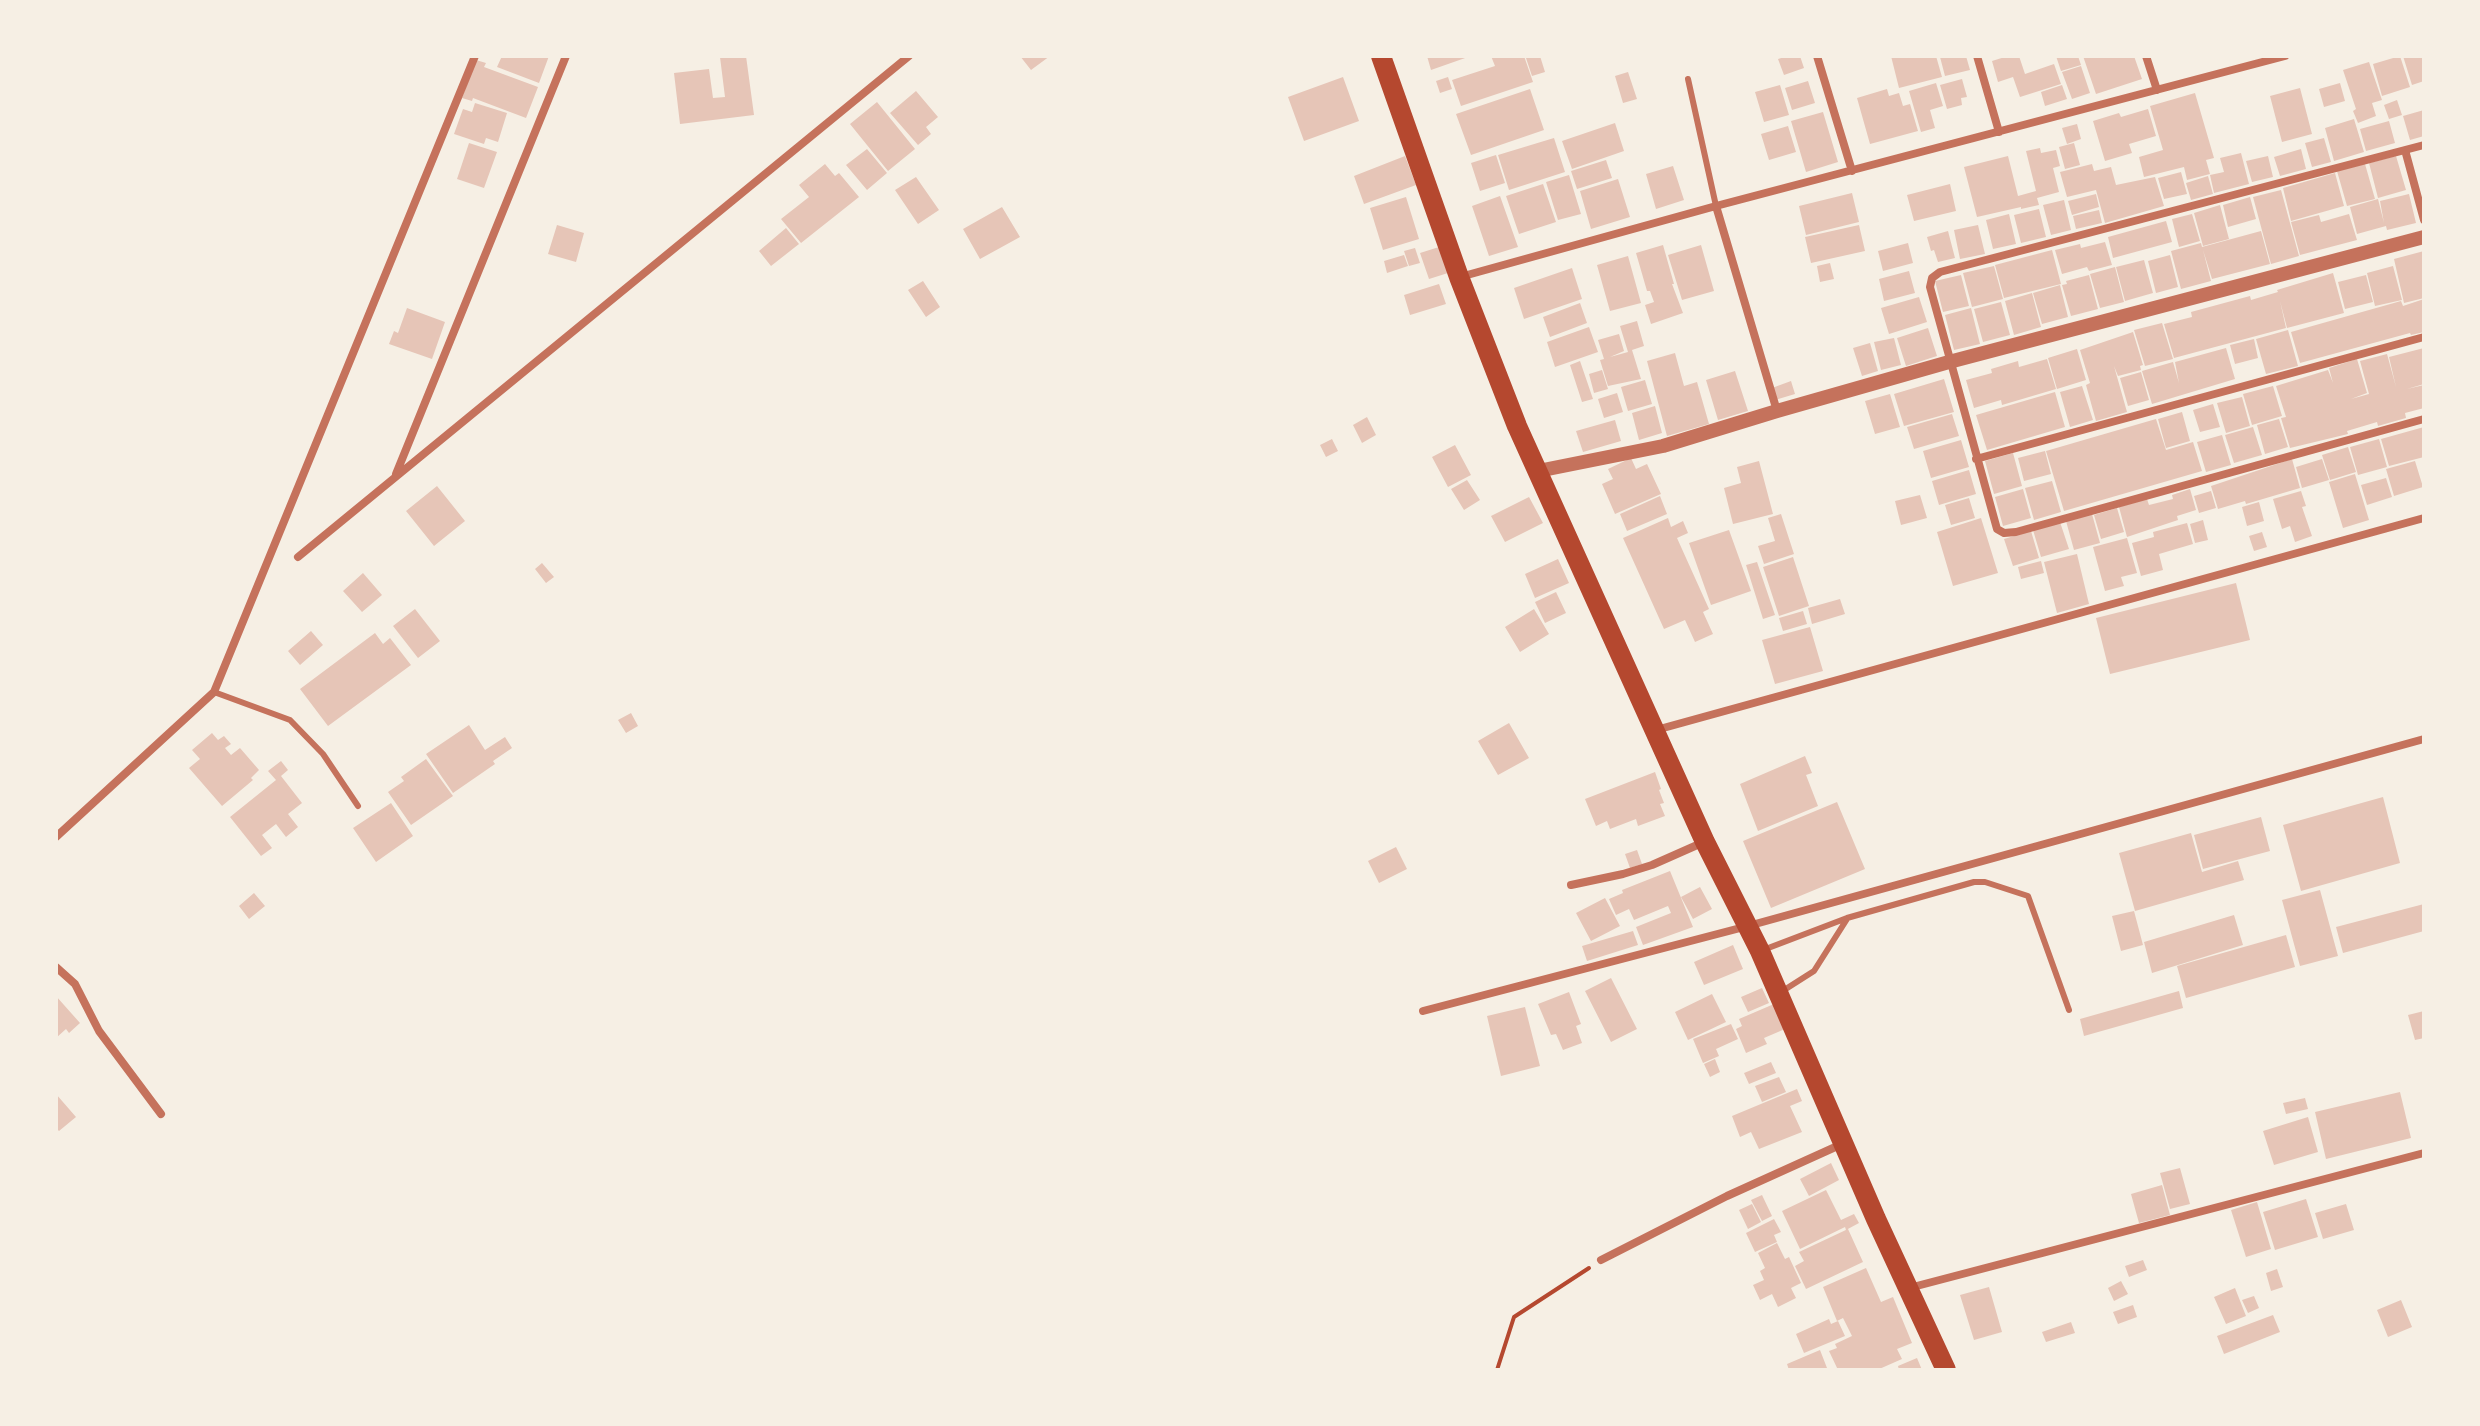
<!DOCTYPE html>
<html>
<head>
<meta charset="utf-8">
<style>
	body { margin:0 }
	#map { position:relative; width:2480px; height:1426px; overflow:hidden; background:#f6efe4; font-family:"Alegreya Sans",sans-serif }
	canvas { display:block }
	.frame { position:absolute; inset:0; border:58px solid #f6efe4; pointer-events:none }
</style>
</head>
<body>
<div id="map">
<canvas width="2480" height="1426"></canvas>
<div class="frame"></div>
</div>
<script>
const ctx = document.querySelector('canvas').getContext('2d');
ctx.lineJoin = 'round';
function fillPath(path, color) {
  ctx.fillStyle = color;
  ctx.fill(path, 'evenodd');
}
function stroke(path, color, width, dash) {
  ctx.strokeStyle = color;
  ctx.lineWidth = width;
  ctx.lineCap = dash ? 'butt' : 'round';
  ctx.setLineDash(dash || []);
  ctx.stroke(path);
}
fillPath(new Path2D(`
	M502 56H549L539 83 497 67Z
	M746 56 754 115 680 124 674 73 709 69 713 98 725 97 720 57Z
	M1020 56H1050L1031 70Z
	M1427 56H1467L1468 57 1431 70Z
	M1491 56H1524L1533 82 1461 106 1452 80 1495 66Z
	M1531 56H1540L1545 72 1532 76 1526 58Z
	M1788 56H1800L1804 68 1784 75 1778 59Z
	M1891 56H1936L1942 77 1899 88Z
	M1966 56 1970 70 1945 76 1940 57Z
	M2008 56H2019L2025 74 2054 64 2061 84 2020 97 2013 77 1998 82 1992 61Z
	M2056 56H2078L2081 65 2061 71Z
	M2083 56H2134L2142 79 2096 94Z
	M2400 56 2410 87 2382 96 2373 64Z
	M2403 56H2424V81L2412 85Z
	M476 60 486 63 484 67 538 87 526 118 473 98 472 101 462 98Z
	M2369 62 2382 100 2372 103 2376 116 2358 123 2353 111 2356 109 2343 70Z
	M2081 66 2090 93 2072 99 2062 72Z
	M1628 72 1637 99 1623 103 1615 76Z
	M1343 77 1359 121 1304 141 1288 97Z
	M1448 77 1452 89 1440 93 1436 81Z
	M1962 79 1967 97 1961 98 1962 105 1947 109 1940 85Z
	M1808 81 1815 103 1792 110 1785 88Z
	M1936 83 1943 106 1930 110 1935 128 1921 132 1909 91Z
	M2340 83 2345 101 2324 107 2319 89Z
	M1780 85 1789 115 1764 122 1755 92Z
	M2062 85 2067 99 2045 106 2041 92Z
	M2300 88 2312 134 2282 142 2270 96Z
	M1530 89 1544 130 1471 155 1456 114Z
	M1887 89 1889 96 1899 93 1903 106 1910 104 1918 131 1870 144 1857 98Z
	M916 91 938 117 926 127 931 134 918 145 890 113Z
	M2195 93 2214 158 2206 160 2210 174 2187 180 2184 167 2144 177 2139 157 2163 150 2150 106Z
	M2397 100 2402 115 2389 119 2384 105Z
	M877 102 915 149 888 171 850 124Z
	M475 103 507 113 498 142 486 138 484 144 454 134 463 109 472 112Z
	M2148 109 2156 136 2129 144 2132 153 2105 161 2093 121 2119 113 2121 117Z
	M2424 110V136L2410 140 2403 116Z
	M1823 112 1838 162 1806 172 1791 121Z
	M2354 119 2364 152 2334 161 2325 128Z
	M2389 121 2395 143 2366 151 2360 129Z
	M1615 123 1624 151 1572 169 1562 141Z
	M2077 124 2081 139 2067 144 2062 128Z
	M1788 126 1796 152 1769 160 1761 134Z
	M1554 138 1565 172 1509 190 1498 155Z
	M2324 138 2331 162 2312 167 2305 143Z
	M469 143 497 152 484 188 457 179Z
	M2074 143 2080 165 2065 169 2059 147Z
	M2040 148 2041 153 2056 150 2060 166 2053 168 2059 192 2037 198 2039 205 2021 209V207L1977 217 1964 167 2008 156 2018 196 2036 191 2026 151Z
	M867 149 887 173 867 190 846 165Z
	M2301 149 2306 169 2280 176 2274 157Z
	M2241 153 2249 184 2214 193 2210 175 2224 172 2220 158Z
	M1496 155 1505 183 1480 191 1471 163Z
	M1405 156 1416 185 1364 204 1354 176Z
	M2268 156 2273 177 2252 182 2246 161Z
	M2396 156 2406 190 2378 198 2369 163Z
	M1606 160 1612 178 1577 189 1571 171Z
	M825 164 835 176 839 173 859 197 801 243 781 219 809 197 799 185Z
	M2092 164 2094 171 2111 167 2116 185 2155 177 2164 206 2105 223 2096 190 2067 197 2060 172Z
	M2365 164 2375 199 2347 206 2337 171Z
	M1673 166 1684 200 1656 209 1646 174Z
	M2181 172 2187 194 2164 199 2158 178Z
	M2335 173 2344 206 2291 221 2283 188Z
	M1569 175 1581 214 1558 220 1546 182Z
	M2208 176 2213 194 2191 200 2186 183Z
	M916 177 939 210 918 224 895 190Z
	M1618 179 1630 217 1591 229 1580 191Z
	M1543 184 1556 222 1519 234 1506 196Z
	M1950 184 1956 211 1914 221 1907 195Z
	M2281 190 2299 256 2271 264 2253 197Z
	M1852 193 1859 222 1806 235 1799 206Z
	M2096 194 2099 207 2072 215 2068 201Z
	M2409 194 2416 223 2387 230 2386 226 2357 234 2350 207 2378 199 2384 223 2380 201Z
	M1500 196 1518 247 1489 256 1472 206Z
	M1406 197 1419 239 1383 250 1370 208Z
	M2250 197 2256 219 2228 227 2223 205Z
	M2064 200 2071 230 2051 235 2043 205Z
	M2220 205 2229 239 2203 246 2194 213Z
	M1002 207 1020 237 980 259 963 229Z
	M2039 209 2046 237 2021 243 2014 215Z
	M2099 210 2102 223 2076 229 2073 216Z
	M2009 214 2016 244 1993 249 1986 220Z
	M2192 214 2200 241 2179 247 2172 219Z
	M2349 214 2357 240 2300 255 2291 222 2319 215 2321 222Z
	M2166 221 2172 242 2113 258 2108 237Z
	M557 225 584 233 576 262 548 254Z
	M1859 225 1865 251 1811 263 1805 237Z
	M1978 225 1985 254 1960 259 1954 230Z
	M786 228 799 244 771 266 759 251Z
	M1948 231 1955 258 1938 262 1934 250 1931 251 1927 237Z
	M2261 231 2270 264 2212 279 2203 250 2211 281 2181 289 2171 251 2201 243 2202 247Z
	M2105 242 2112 265 2089 271 2087 267 2062 274 2055 250 2080 244 2081 248Z
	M1908 243 1913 263 1883 271 1878 251Z
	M1663 245 1674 284H1672L1683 313 1651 324 1645 305 1654 302 1650 291H1647L1636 253Z
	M1701 245 1714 291 1682 300 1668 255Z
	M1439 247 1448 273 1429 279 1420 253Z
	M1415 248 1420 263 1409 266 1404 251Z
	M2052 250 2061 284 2004 298 1995 265Z
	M2424 251V298L2404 303 2394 259Z
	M1404 255 1408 266 1387 273 1384 261Z
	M2170 255 2178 287 2156 293 2148 261Z
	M1628 256 1641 303 1610 311 1597 265Z
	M2144 260 2153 293 2125 301 2116 267Z
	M1830 263 1834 279 1820 282 1817 266Z
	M1994 266 2003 299 1972 307 1963 273Z
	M2393 266 2402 300 2375 306 2367 273Z
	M2115 267 2124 302 2100 308 2090 274Z
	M1572 268 1582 299 1524 319 1514 288Z
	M1909 271 1915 293 1884 301 1879 279Z
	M2333 273 2344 313 2287 328 2280 301 2286 328 2174 358 2164 324 2192 317 2191 312 2250 296 2251 300 2278 292 2277 290Z
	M1961 275 1969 306 1943 312 1935 281Z
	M2089 275 2098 309 2071 316 2062 285 2067 284 2066 281Z
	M2366 275 2373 302 2345 309 2338 282Z
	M923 281 940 307 926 317 908 290Z
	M1439 284 1446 304 1410 315 1404 295Z
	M2060 285 2068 317 2042 324 2033 293Z
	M2032 293 2041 327 2014 335 2005 301Z
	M1919 297 1927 322 1889 334 1881 308Z
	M2424 299V332L2411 335 2410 333 2300 363 2291 332 2401 301 2403 306Z
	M2001 302 2010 335 1983 342 1974 309Z
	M1580 303 1587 323 1550 337 1543 317Z
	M407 308 445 322 432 359 389 344 394 331 398 333Z
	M1971 308 1980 344 1954 350 1945 315Z
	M1637 321 1644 346 1632 350 1641 379 1608 386 1600 360 1604 359 1598 340 1619 334 1624 351 1610 357 1628 352 1620 326Z
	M2162 323 2173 359 2145 366 2134 330Z
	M1589 327 1598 352 1555 367 1547 342Z
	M1928 328 1937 356 1906 366 1897 338Z
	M2288 330 2298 366 2266 374 2256 339Z
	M2133 332 2143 365 2140 366 2141 370 2118 376 2114 366 2127 412 2096 421 2086 385 2090 383 2080 350Z
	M1894 338 1901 365 1881 370 1874 342Z
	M2254 339 2258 358 2235 364 2230 345Z
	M1870 343 1878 371 1862 376 1853 348Z
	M2226 348 2235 379 2152 404 2142 371 2173 362 2179 383 2175 362Z
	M2424 348V384L2407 389 2424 385V408L2405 413 2406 418 2378 426 2377 422 2347 431 2348 434 2290 448 2281 418 2286 417 2276 386 2328 370 2333 383 2329 368 2357 359 2367 393 2351 399 2369 394 2360 361 2387 354 2396 387 2389 357Z
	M2077 349 2086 380 2057 389 2048 358Z
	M1675 353 1684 386 1697 382 1709 424 1667 436 1647 361Z
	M2047 359 2056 389 2002 405 2001 400 1974 408 1966 380 1992 373 1991 369 2018 361 2019 367Z
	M1580 361 1593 399 1582 402 1570 365Z
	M1602 370 1608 389 1594 393 1589 374Z
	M1735 371 1748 411 1718 420 1706 380Z
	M2141 372 2149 400 2128 406 2120 378Z
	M1944 379 1954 412 1904 426 1894 394Z
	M1645 380 1652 404 1628 411 1621 387Z
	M1791 381 1795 394 1775 400 1772 388Z
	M2082 386 2093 420 2070 427 2060 392Z
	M2273 386 2282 416 2252 425 2243 394Z
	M2055 392 2065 427 1987 450 1976 415Z
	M1617 393 1623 412 1604 418 1598 399Z
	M1890 394 1900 427 1875 434 1865 401Z
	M2242 397 2250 426 2226 433 2217 403Z
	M2213 404 2220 427 2200 432 2193 410Z
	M1655 406 1662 433 1639 440 1632 413Z
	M2182 412 2190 441 2166 448 2158 419Z
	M1952 414 1959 436 1914 449 1907 427Z
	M1367 417 1376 435 1362 443 1353 425Z
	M2156 419 2166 450 2193 442 2202 471 2064 511 2046 451Z
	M2279 419 2288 447 2265 454 2257 425Z
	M1615 420 1621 441 1583 452 1576 431Z
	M2253 427 2262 455 2234 463 2225 435Z
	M2424 427V457L2389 466 2381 439Z
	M2222 435 2231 465 2206 472 2197 442Z
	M1332 439 1338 451 1326 457 1320 445Z
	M2379 439 2387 467 2358 475 2350 447Z
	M1961 440 1969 467 1931 478 1923 451Z
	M1455 445 1471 475 1448 487 1432 457Z
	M2348 447 2356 472 2330 480 2322 455Z
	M2045 451 2051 474 2024 481 2018 458Z
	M2013 453 2022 486 1994 494 1985 461Z
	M1631 458 1636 469 1647 464 1661 494 1615 514 1602 484 1613 479 1608 469Z
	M2292 459 2300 488 2246 504 2245 501 2218 509 2211 486Z
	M2322 459 2329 480 2302 488 2296 467Z
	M1759 461 1773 514 1733 524 1724 488 1741 483 1737 467Z
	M2415 461 2423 487 2394 496 2386 469Z
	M1969 470 1976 494 1939 505 1932 481Z
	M2355 474 2369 520 2343 528 2329 482Z
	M2386 478 2392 497 2367 505 2361 485Z
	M1467 480 1480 500 1464 510 1451 489Z
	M2052 481 2061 512 2034 520 2025 488Z
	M437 486 465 521 434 546 406 511Z
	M2023 489 2031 518 2003 526 1995 497Z
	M2190 489 2196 510 2177 516 2178 520 2127 537 2119 507 2147 499 2149 505 2173 499 2172 495Z
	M2211 491 2216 508 2199 513 2194 496Z
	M2301 491 2306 506 2302 507 2312 536 2295 542 2290 526 2282 529 2273 499Z
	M1920 495 1927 518 1901 525 1895 501Z
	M1660 496 1667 514 1627 531 1620 514Z
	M1529 497 1543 523 1505 542 1491 516Z
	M1969 498 1975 518 1951 525 1945 505Z
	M2259 502 2264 521 2247 526 2242 507Z
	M2117 508 2124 532 2101 539 2094 515Z
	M1781 514 1794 554 1764 564 1758 546 1775 541 1768 518Z
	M2092 514 2100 543 2074 550 2066 521Z
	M1668 518 1671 527 1683 521 1688 533 1677 538 1709 609 1703 612 1713 634 1695 642 1685 620 1664 629 1623 538Z
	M1981 518 1998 573 1953 586 1937 532Z
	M2203 520 2208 540 2195 543 2190 524Z
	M2060 522 2069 549 2041 557 2033 530Z
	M2187 523 2193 544 2159 554 2163 570 2141 576 2132 543 2154 537 2153 532Z
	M1729 530 1751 591 1711 605 1689 543Z
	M2031 531 2039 558 2013 566 2004 539Z
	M2262 532 2267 547 2254 551 2249 536Z
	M2127 538 2137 573 2121 577 2124 586 2105 591 2093 547Z
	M2077 554 2089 604 2057 613 2044 562Z
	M1793 557 1809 606 1779 616 1763 567Z
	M1558 559 1569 583 1535 598 1525 574Z
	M2041 561 2044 573 2021 579 2018 567Z
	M1757 562 1775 615 1763 619 1746 565Z
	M542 563 554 577 546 583 535 569Z
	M363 573 382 595 362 612 343 591Z
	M2236 583 2250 640 2110 674 2096 618Z
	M1556 592 1566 613 1545 623 1535 602Z
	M1840 599 1845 614 1812 624 1808 608Z
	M415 609 440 641 418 658 393 626Z
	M1534 609 1549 634 1520 652 1505 627Z
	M1803 611 1807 624 1783 631 1779 618Z
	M1810 627 1823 671 1775 684 1762 640Z
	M311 631 323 645 300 665 288 651Z
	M375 633 383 644 390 638 411 665 328 726 300 689Z
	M631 713 638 726 626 733 618 720Z
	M1509 723 1529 758 1498 775 1478 741Z
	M469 725 485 750 505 737 512 748 493 761 495 764 453 793 426 754Z
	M212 733 218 740 224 736 231 744 225 748 231 755 240 748 259 770 251 778 253 780 222 806 189 768 200 759 192 750Z
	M1805 756 1812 773 1806 775 1818 806 1758 831 1740 784Z
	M426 759 453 796 411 825 388 792 404 781 401 777Z
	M281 761 288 770 281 776 302 803 288 814 298 827 286 837 276 824 262 835 272 848 261 856 230 817 276 780 268 771Z
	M1655 772 1661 789 1659 790 1664 803 1660 804 1665 816 1638 826 1636 819 1610 829 1607 821 1596 826 1585 799Z
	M2383 797 2400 863 2301 891 2283 825Z
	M1837 802 1865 869 1771 908 1743 841Z
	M391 803 413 836 376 862 353 828Z
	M2261 817 2270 851 2203 869 2194 835Z
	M2191 833 2202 872 2238 861 2244 880 2135 911 2119 853Z
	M1396 847 1407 869 1379 883 1368 861Z
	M1637 850 1642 864 1630 868 1625 854Z
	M1670 871 1693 927 1643 945 1636 927 1671 913 1668 906 1634 920 1629 909 1616 915 1609 899 1623 893 1622 890Z
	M1700 887 1712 909 1693 919 1681 897Z
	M2320 890 2338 956 2300 966 2282 900Z
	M254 893 265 906 249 919 239 906Z
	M1605 898 1620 926 1591 941 1576 913Z
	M2424 904V931L2343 953 2336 927Z
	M2134 911 2143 945 2121 951 2112 916Z
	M2234 915 2243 945 2152 973 2144 942Z
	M1633 931 1638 945 1587 961 1582 946Z
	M2286 935 2295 967 2186 998 2177 966Z
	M1733 945 1743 969 1704 985 1694 962Z
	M1611 978 1637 1029 1611 1042 1585 991Z
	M1762 988 1769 1003 1748 1012 1741 997Z
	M2179 991 2183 1008 2084 1036 2080 1019Z
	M1569 992 1581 1024 1576 1026 1582 1043 1563 1050 1556 1034 1551 1035 1538 1004Z
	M1712 994 1726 1022 1688 1040 1675 1012Z
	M56 996 80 1023 69 1033 66 1029 56 1038Z
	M1774 1004 1785 1029 1764 1038 1767 1044 1746 1053 1736 1029 1742 1026 1739 1019Z
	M1525 1007 1540 1066 1501 1076 1487 1016Z
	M2424 1011V1038L2415 1040 2408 1015Z
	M1731 1024 1738 1039 1716 1049 1719 1056 1703 1063 1693 1039Z
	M1715 1059 1720 1072 1710 1077 1704 1064Z
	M1771 1062 1776 1073 1749 1084 1744 1073Z
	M1779 1077 1786 1092 1762 1102 1755 1086Z
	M1797 1089 1802 1101 1790 1106 1802 1132 1759 1149 1751 1132 1740 1137 1732 1116Z
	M2400 1092 2411 1138 2326 1159 2315 1112Z
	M56 1094 76 1117 59 1131 56 1128Z
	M2305 1098 2308 1109 2286 1114 2283 1103Z
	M2308 1117 2318 1152 2274 1165 2263 1131Z
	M1831 1163 1839 1180 1809 1196 1800 1179Z
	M2180 1168 2190 1204 2170 1209 2160 1173Z
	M2162 1185 2170 1215 2139 1223 2131 1194Z
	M1826 1190 1841 1220 1854 1214 1859 1223 1846 1230 1845 1227 1800 1249 1782 1211Z
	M1762 1195 1772 1216 1762 1221 1751 1200Z
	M2306 1199 2318 1237 2275 1250 2263 1212Z
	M2257 1202 2271 1249 2246 1257 2231 1210Z
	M1752 1204 1761 1222 1748 1229 1739 1210Z
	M2346 1204 2354 1230 2323 1239 2315 1213Z
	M1774 1219 1781 1232 1774 1235 1777 1242 1755 1252 1746 1233Z
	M1848 1229 1863 1262 1806 1289 1795 1266 1804 1261 1799 1252Z
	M1777 1243 1785 1259 1789 1257 1801 1283 1791 1288 1796 1298 1778 1307 1772 1294 1760 1300 1753 1285 1764 1280 1760 1271 1765 1268 1758 1253Z
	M2143 1260 2147 1270 2129 1277 2125 1266Z
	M1866 1268 1881 1302 1893 1297 1912 1343 1897 1349 1902 1359 1877 1370H1838L1829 1351 1837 1348 1835 1344 1852 1336 1843 1318 1837 1321 1823 1287Z
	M2277 1269 2283 1287 2271 1291 2266 1273Z
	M2121 1281 2128 1294 2114 1301 2108 1288Z
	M1989 1287 2002 1332 1974 1340 1960 1295Z
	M2235 1288 2246 1316 2226 1324 2214 1297Z
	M2254 1296 2259 1308 2248 1313 2242 1300Z
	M2401 1300 2412 1327 2388 1337 2377 1310Z
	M2133 1305 2137 1317 2118 1324 2113 1312Z
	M2273 1315 2280 1332 2224 1354 2217 1336Z
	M1829 1319 1831 1324 1838 1321 1845 1336 1804 1353 1796 1334Z
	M2071 1322 2075 1333 2046 1342 2042 1332Z
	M1820 1350 1827 1368 1822 1370H1789L1787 1364Z
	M1917 1358 1922 1370H1899L1898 1366Z`), '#e6c5b7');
stroke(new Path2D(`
	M1497 1370 1514 1317 1589 1268`), '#b5482f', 4);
stroke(new Path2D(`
	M1688 79 1716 206
	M214 692 290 720 323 754 358 806
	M1763 950 1847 918 1974 882H1985L2028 896 2069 1010
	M1781 992 1814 971 1847 919`), '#c5725c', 6);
stroke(new Path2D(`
	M1817 56 1852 171
	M1977 56 1999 132
	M2146 56 2157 90
	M2424 145 1940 272 1932 278 1930 287 1997 529 2004 533 2016 532 2424 419
	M2405 150 2424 220
	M1716 206 1777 411
	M1460 277 1716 206 2285 56
	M1976 459 2424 337
	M396 474 566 56
	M298 557 909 56
	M1656 730 2424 518
	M56 837 214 692 475 56
	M1571 885 1623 874 1652 865 1704 842
	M56 967 75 984 99 1031 161 1114
	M1423 1011 1748 926 2424 739
	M1601 1260 1727 1196 1842 1144
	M1909 1288 2424 1153`), '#c5725c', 8);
stroke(new Path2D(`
	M1538 471 1663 446 1777 411 1949 362 2424 237`), '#c5725c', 14);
stroke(new Path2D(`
	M1381 56 1459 277 1517 426 1705 842 1760 951 1876 1219 1946 1370`), '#b5482f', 20);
</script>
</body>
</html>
